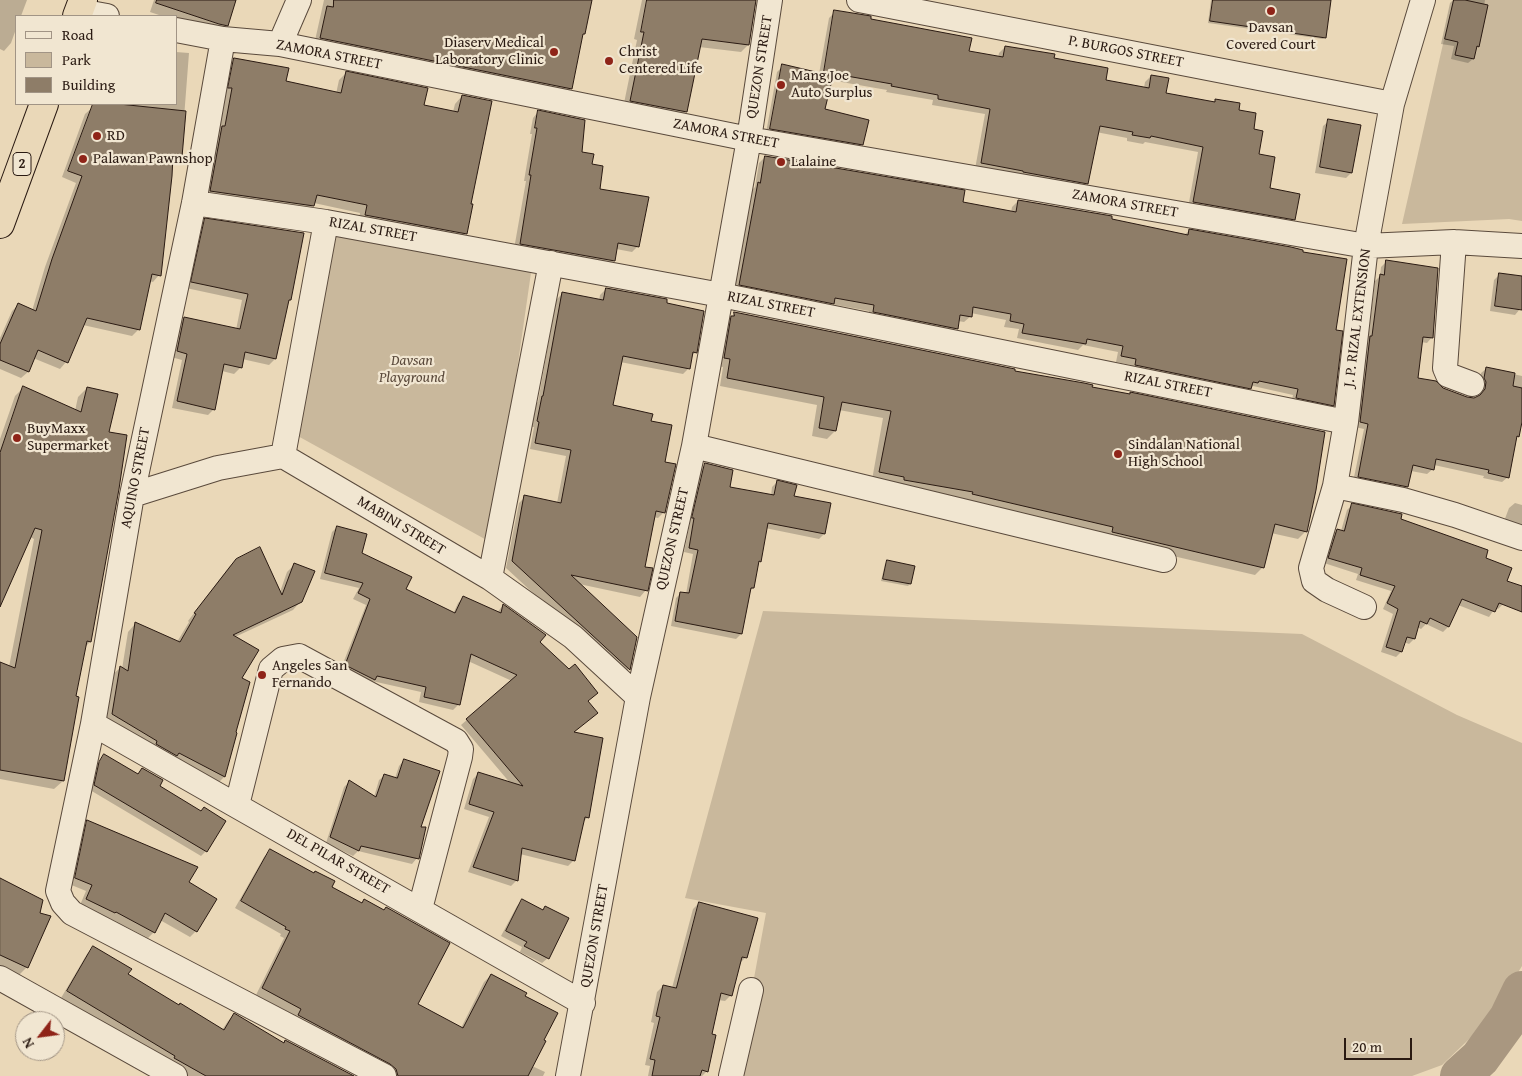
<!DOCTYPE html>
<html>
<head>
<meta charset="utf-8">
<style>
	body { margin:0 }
	#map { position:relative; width:1522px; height:1076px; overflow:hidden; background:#ead8b8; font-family:"Gentium Book Plus",serif }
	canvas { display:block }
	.legend { position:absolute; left:15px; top:15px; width:162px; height:90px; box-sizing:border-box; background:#f1e6d1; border:1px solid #a19485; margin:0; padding:6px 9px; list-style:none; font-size:15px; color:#2a1a12 }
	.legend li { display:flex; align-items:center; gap:10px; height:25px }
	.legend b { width:25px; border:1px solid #a19485 }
	.north { position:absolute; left:15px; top:1011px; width:50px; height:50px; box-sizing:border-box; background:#f1e6d1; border:1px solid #a19485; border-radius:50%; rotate:240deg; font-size:14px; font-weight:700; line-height:20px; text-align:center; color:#2a1a12 }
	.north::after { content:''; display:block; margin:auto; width:18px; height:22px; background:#8f2418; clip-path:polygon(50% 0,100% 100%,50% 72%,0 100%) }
	.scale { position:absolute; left:1344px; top:1038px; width:68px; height:22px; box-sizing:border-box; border:2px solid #2a1a12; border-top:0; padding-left:6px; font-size:15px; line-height:18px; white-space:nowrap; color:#2a1a12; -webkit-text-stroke:4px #f1e6d1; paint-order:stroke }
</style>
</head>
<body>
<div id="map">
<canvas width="1522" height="1076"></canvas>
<ul class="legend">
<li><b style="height:6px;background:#f1e6d1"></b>Road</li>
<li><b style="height:14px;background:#c9b89c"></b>Park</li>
<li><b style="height:14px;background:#8e7d68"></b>Building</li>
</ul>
<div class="north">N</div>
<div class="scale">20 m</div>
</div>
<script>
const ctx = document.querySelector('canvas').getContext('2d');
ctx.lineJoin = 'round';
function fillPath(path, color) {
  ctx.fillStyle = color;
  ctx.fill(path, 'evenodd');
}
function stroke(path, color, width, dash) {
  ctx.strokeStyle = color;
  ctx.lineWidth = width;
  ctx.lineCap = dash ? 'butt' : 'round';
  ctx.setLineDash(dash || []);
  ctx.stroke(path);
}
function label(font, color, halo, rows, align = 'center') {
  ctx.font = font + ' "Gentium Book Plus",serif';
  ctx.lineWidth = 4.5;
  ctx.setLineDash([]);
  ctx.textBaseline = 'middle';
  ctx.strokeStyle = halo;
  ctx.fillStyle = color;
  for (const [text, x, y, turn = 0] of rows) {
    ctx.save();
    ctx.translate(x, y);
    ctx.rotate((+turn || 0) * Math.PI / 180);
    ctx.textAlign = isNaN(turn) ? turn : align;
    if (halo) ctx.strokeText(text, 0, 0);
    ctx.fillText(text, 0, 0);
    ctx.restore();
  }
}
fillPath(new Path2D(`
	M1453 0H1522V221L1509 219 1402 224Z
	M331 222 533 259 492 543 296 435Z
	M763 611 1302 634 1457 715 1522 743V966L1488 1021 1442 1065 1412 1076H736L766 913 685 898Z`), '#c9b89c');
fillPath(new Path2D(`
	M0 0H27L21 16H16V29L11 43 4 51 0 49Z
	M154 0H235L226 25 218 33 176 21V16H162L150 12Z
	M324 0H591L584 34 581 36 571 89 564 95 314 45Z
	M642 0H755L748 45 741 52 699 47 686 112 678 119 623 108 637 40 634 39Z
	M1211 0H1330L1325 37 1323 39 1208 23Z
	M1453 0H1485L1478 46 1475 49 1473 59 1468 63 1451 59 1454 46 1441 44 1450 3Z
	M835 12 869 20 968 52 998 58 999 53 1005 47 1053 59 1105 81 1144 88 1145 82 1151 76 1165 94 1213 103 1216 100 1238 111 1252 130 1257 155 1268 189 1294 219 1288 225 1188 208 1198 152 1145 142 1143 144 1127 141V138L1096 132 1087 183 1081 189 975 169 985 114 932 105 933 100 886 92 887 90 830 80 824 110 862 144 857 149 766 133 777 72 782 67 819 74 829 18Z
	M176 52 189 53 181 157 174 164 171 163 159 275 153 282 149 281 139 329 132 336 83 325 66 362 60 369 33 358 28 372 21 378 0 369V338L12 311 18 305 32 311 45 267 76 183 62 177 85 114 93 107V104H176Z
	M234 59 285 82 336 94 339 80 346 73 423 106 453 112 455 104 462 96 469 205 466 233 458 241 358 222 360 213 314 203 313 206 306 213 203 199 225 96 222 95 227 66Z
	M538 112 580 153 591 165 598 190 638 246 632 252 616 249 614 261 608 267 514 249 526 181H524L532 134H530L533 118Z
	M1329 121 1351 173 1346 178 1315 173 1323 126Z
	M765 157 962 203 1011 213 1012 207 1018 201 1184 235 1189 231 1335 331 1333 405 1327 411 1291 404 1293 395 1253 386 1244 394 1130 371 1131 365 1116 362 1118 352 1083 345 1078 350 1017 338 1019 329 1004 327 1006 320 971 313V316L964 322 958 321 956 328 950 334 868 318 869 311 831 304 826 309 734 290 752 190 755 187 759 163Z
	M205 220 290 300 287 303 275 359 269 365 242 359 241 367 234 374 222 371 214 409 208 415 172 408 182 360 171 357 178 325 184 318 236 330 242 300 186 288 199 226Z
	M1386 262 1432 337 1427 343 1421 342 1417 379 1467 398 1474 399 1480 396 1481 388 1479 384 1481 373 1487 368 1522 376V418L1518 436 1516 438 1508 477 1502 482 1483 478 1484 476 1434 465 1433 469 1427 474 1411 471 1407 487 1402 492 1353 482 1364 429 1355 427 1365 342 1368 339 1375 281 1380 276 1381 267Z
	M1500 274 1522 277V295L1520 309 1515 315 1490 311 1494 280Z
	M606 289 665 304 696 352 691 356 689 368 683 374 620 362 612 406 650 422 663 463 664 512 658 518 653 517 643 567 646 590 640 597 579 584 636 637 628 670 623 676 506 568 519 503 525 497 557 503 566 456 530 449 534 427H531L536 403 538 402 556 300 562 294 599 301 600 295Z
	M735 313 1091 388 1306 531 1298 539 1271 533 1263 567 1255 575 1104 540 872 480 883 418 839 410 835 431 827 439 812 436 817 405 720 386 723 367 716 366 727 321Z
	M23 388 75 411 78 397 87 388 107 433 118 489 90 642 84 648 74 697 63 781 54 789 0 779V664L9 667 34 539 30 537 0 604V439L15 396Z
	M706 464 729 488 771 496 772 487 777 482 793 497 830 504 824 534 819 539 765 528 760 561 757 564 753 588 748 592 741 634 736 639 671 626 676 598 681 593 686 594 693 554 684 552 690 523H688L701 469Z
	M1515 503 1522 505V531L1503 524 1509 508Z
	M1352 505 1400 520 1484 559 1506 581 1503 604 1498 609 1495 608 1489 617 1458 605 1448 627 1443 632 1426 624 1421 629 1417 627 1414 639 1409 644 1404 642 1401 652 1396 657 1381 652 1393 614 1383 609 1391 591 1356 580 1358 574 1324 563 1332 535 1337 530 1341 531 1347 510Z
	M337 527 361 554 405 589 453 614 458 603 463 598 497 613 503 605 544 635 538 642 587 702 572 733 588 817 583 822 574 860 568 866 520 854 516 881 511 886 468 872 489 817 464 809 473 779 478 774 511 784 461 725 512 681 468 661 459 704 453 710 419 702 421 692 372 681 369 685 340 671 366 605 353 599 359 588 320 579 332 532Z
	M237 559 280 592 287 572 295 564 301 601 293 610 235 637 241 678 236 733 224 777 217 784 104 722 112 675 120 668 122 669 128 632 135 624 177 642 189 622 188 621 229 567Z
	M887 561 910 584 908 586 881 581 885 564Z
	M104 756 137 775 142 769 158 787 201 812 224 821 206 851 201 856 90 790 95 768Z
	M404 760 420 827 417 858 412 864 358 851 353 856 326 843 344 787 349 782 374 797 379 780 385 775 395 778 399 766Z
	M88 822 187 883 196 931 190 937 160 920 154 932 148 938 109 918 108 919 80 905 86 891 69 884 81 828Z
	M271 850 330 888 361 904 364 901 416 1005 461 1028 484 982 491 975 523 997 532 1066 545 1072 543 1076H395L292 1022 295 1016 256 995 284 938 280 936 281 934 235 908 264 857Z
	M0 879 39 913 50 917 27 967 19 975 0 966Z
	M522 901 542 911 545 908 548 958 542 963 520 952 522 947 501 936 517 906Z
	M699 903 746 957 740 963 731 995 725 1001 718 1000 710 1035 707 1071 702 1076H648L650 1066 645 1065 654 1023 651 1022 657 992 663 986 672 988 693 909Z
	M94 947 126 975 222 1030 228 1021 234 1015 283 1044 286 1041 352 1076H187L169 1065 170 1063 61 998 87 954Z`), '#0003');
stroke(new Path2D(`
	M1460 1076 1480 1058 1509 1018 1522 991`), '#a99780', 40);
const building = new Path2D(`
	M157 0H236L228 26 219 24 156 3Z
	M334 0H592L585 34H583L572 89 320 38 327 6 333 7Z
	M647 0H756L749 45 702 39 687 112 630 101 644 32H641Z
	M1213 0H1331L1326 38 1210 21Z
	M1454 0H1465L1488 5 1479 47 1477 46 1474 59 1455 55 1458 42 1445 39Z
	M834 10 871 16V19L972 38 969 51 1003 57 1005 46 1055 54 1054 58 1108 68 1106 80 1149 88 1151 75 1169 78 1166 93 1215 102V99L1240 103 1239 110 1256 113 1254 129 1263 131 1259 154 1275 157 1270 188 1300 194 1295 220 1193 202 1203 147 1151 136 1150 138 1132 135 1133 132 1100 126 1088 184 1023 172V171L981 163 990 109 938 99V95L891 86 892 84 824 72Z
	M234 58 289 68 286 81 341 93 346 71 428 88 424 105 458 112 462 95 492 101 471 204H473L467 234 365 215 367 205 317 195 314 206 210 191 222 126H225L232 88H228Z
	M782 64 833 76 825 109 869 120 863 145 770 129Z
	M93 104H119L186 111 182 157 173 156 172 176 161 276 152 274 140 330 87 318 68 363 38 350 29 372 0 360V344L18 303 36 311 52 259 82 176 68 171Z
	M538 110 585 120 582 152 594 154 592 164 603 166 600 189 649 197 639 247 618 243 615 261 520 244 531 175H529L537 128H535Z
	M1328 119 1361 125 1352 173 1320 167Z
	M765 156 965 190 963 202 1016 212 1018 200 1112 216V219L1188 235 1189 229 1291 247 1303 250V252L1347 259 1336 330 1343 331 1334 406 1296 398 1298 389 1259 381 1258 383 1253 382 1251 389 1135 365 1136 359 1121 356 1123 346 1087 339 1086 344 1022 333 1024 324 1010 321 1011 314 973 307 972 317 960 315 958 329 873 312 874 305 835 298 834 304 739 285 758 182 760 183Z
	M205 218 304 233 291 300H289L276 359 245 352 242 368 224 364 215 410 177 401 187 354 177 351 184 317 240 329 248 294 191 282Z
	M1386 260 1438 268 1433 338 1423 337 1418 378 1436 381 1443 388 1467 397 1474 398 1480 395 1485 389 1486 382 1484 378 1486 367 1515 373 1513 386 1522 388V422L1519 437 1517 436 1509 478 1488 473 1489 470 1436 459 1434 470 1413 465 1408 487 1358 477 1368 424 1360 422 1370 336H1372L1380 274 1384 275Z
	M1499 273 1522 276V310L1495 306Z
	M606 288 667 299V303L704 311 697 353 693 352 690 369 623 356 613 405 653 414 651 421 672 425 665 462 676 464 665 513 656 511 645 567 653 568 648 591 571 575 637 637 630 670 512 561 524 495 561 503 571 450 535 443 539 422 537 421 542 396H543L562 292 603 300Z
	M734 312 1015 369V371L1084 383 1093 385 1092 387 1130 394V392L1325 432 1316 490 1307 532 1275 524 1264 568 1112 532 1113 527 972 494 973 492 904 480V477L879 472 891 411 842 402 836 431 819 428 824 397 727 378 730 359 724 358 731 316H734Z
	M23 386 81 412 87 387 118 394 109 432 127 435 119 489 91 642 87 641 76 696 79 697 64 781 0 770V662L15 668 42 530 35 528 0 607V453Z
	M705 463 733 470 730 487 774 495 777 480 797 485 794 496 831 503 825 534 768 523 761 562 759 561 754 588H751L742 634 675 621 680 592 689 593 698 550 689 548 694 518H692Z
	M1352 503 1402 514 1401 519 1488 550 1486 558 1512 568 1507 581 1522 586V612L1499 603 1495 612 1462 599 1449 627 1430 618 1427 624 1420 621 1415 639 1407 637 1402 652 1386 647 1398 609 1387 603 1395 586 1360 575 1362 568 1328 558 1337 529 1344 531Z
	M337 526 367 534 362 553 412 577 406 589 455 613 463 596 501 613 503 604 546 635 540 642 569 669 575 664 598 693 588 701 598 713 574 732 603 738 589 818 585 817 575 861 522 848 518 881 473 867 494 812 469 804 478 772 523 786 466 719 517 675 471 654 460 705 424 697 426 687 377 676 375 680 345 665 370 599 358 593 363 583 325 573Z
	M260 547 282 595 294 563 315 571 302 602 233 635 259 650 242 678 250 682 236 732 237 733 225 777 179 753 177 756 156 744 157 741 112 714 120 666 128 671 135 622 180 642 196 614 194 613 236 559Z
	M887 560 915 566 911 584 883 579Z
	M104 754 138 774 142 768 163 780 160 786 201 811 204 807 226 821 207 852 94 785 99 762Z
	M404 759 440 771 421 827H426L419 859 361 846 359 851 330 837 349 780 376 797 384 774 397 778Z
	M87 820 198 867 189 882 217 899 197 932 165 913 155 933 116 912 115 913 86 899 92 885 75 878Z
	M270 849 314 873 315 871 335 881 332 887 362 903 364 899 384 910 386 907 450 943 418 1004 463 1028 491 974 527 993 525 996 558 1013 544 1040 546 1041 528 1076H398L396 1069 390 1064 298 1015 301 1009 262 988 290 931 285 929 286 927 241 901Z
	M0 878 43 900 40 913 51 916 28 968 0 955Z
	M522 899 543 910 545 906 569 918 549 959 524 946 527 942 506 931Z
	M699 902 758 918 747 958 742 957 732 996 721 993 712 1034 716 1035 708 1072 702 1070 700 1076H652L655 1060 650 1059 660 1017 656 1016 663 985 676 988Z
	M93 946 132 969 128 974 179 1005 180 1003 224 1030 234 1013 284 1043 285 1040 354 1076H206L174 1058 175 1056 67 991Z`);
fillPath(building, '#8e7d68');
stroke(building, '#2a1a12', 1);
const minor = new Path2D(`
	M859 0 1392 104
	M79 11 107 16
	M176 30 223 39 280 44 749 139 1366 246 1454 242 1522 246
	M223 39 194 203 132 495 93 724 58 891 63 903 72 913 384 1076
	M280 44 299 0
	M194 203 326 222 721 295 1346 422
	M1454 242 1445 368 1448 375 1472 384
	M694 446 1164 560
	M283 456 326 222
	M1335 486 1403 500 1455 515 1522 538
	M132 495 218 468 283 456 490 578 573 637 638 697
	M490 578 551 263
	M1364 607 1327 590 1314 581 1311 568 1335 486 1346 422 1366 246 1392 104 1423 0
	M93 724 583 1003
	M237 805 271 669 283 659 299 656 456 741 461 749 460 757 420 909
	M0 978 175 1076
	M568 1076 638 697 694 446 749 139 770 0
	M731 1076 751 990`);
const highway = new Path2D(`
	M77 16 83 0
	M0 224 44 104`);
stroke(minor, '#5a4a3c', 26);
stroke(highway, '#2a1a12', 30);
stroke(minor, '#f1e6d1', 24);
stroke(highway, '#ead8b8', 28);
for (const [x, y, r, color] of [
	[1271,11,5,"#8f2418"],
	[554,52,5,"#8f2418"],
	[609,61,5,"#8f2418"],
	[781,85,5,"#8f2418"],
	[97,136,5,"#8f2418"],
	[83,159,5,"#8f2418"],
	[781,162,5,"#8f2418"],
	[17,438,5,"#8f2418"],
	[1118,454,5,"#8f2418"],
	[262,675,5,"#8f2418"]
]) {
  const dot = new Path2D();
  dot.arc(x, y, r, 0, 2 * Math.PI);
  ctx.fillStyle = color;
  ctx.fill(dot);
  stroke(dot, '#f1e6d1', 2);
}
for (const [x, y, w] of [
	[22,164,18]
]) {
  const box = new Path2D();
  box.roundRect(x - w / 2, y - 11.5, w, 23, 4);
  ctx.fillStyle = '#f1e6d1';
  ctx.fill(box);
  stroke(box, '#2a1a12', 1);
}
label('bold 14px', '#2a1a12', null, [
	["2",22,164]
]);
label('15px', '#2a1a12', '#f1e6d1', [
	["Davsan",1271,28,"center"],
	["Covered Court",1271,45,"center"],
	["Diaserv Medical",544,43,"right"],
	["Laboratory Clinic",544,60,"right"],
	["Christ",619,52],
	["Centered Life",619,69],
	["Mang Joe",791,76],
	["Auto Surplus",791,93],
	["RD",107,136],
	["Palawan Pawnshop",93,159],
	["Lalaine",791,162],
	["BuyMaxx",27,429],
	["Supermarket",27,446],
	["Sindalan National",1128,445],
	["High School",1128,462],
	["Angeles San",272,666],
	["Fernando",272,683]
], 'left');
label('15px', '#2a1a12', '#f1e6d1', [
	["P. BURGOS STREET",1126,52,11],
	["ZAMORA STREET",329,55,11],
	["QUEZON STREET",760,67,-81],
	["ZAMORA STREET",726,134,11],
	["ZAMORA STREET",1125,204,10],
	["RIZAL STREET",373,230,10],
	["RIZAL STREET",771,305,11],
	["J. P. RIZAL EXTENSION",1358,318,-83],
	["RIZAL STREET",1168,385,11],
	["AQUINO STREET",136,478,-79],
	["MABINI STREET",401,526,31],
	["QUEZON STREET",673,539,-77],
	["DEL PILAR STREET",338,862,30],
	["QUEZON STREET",595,936,-80]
]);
label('italic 15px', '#5a493b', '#f1e6d1', [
	["Davsan",412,361],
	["Playground",412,378]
]);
</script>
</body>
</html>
